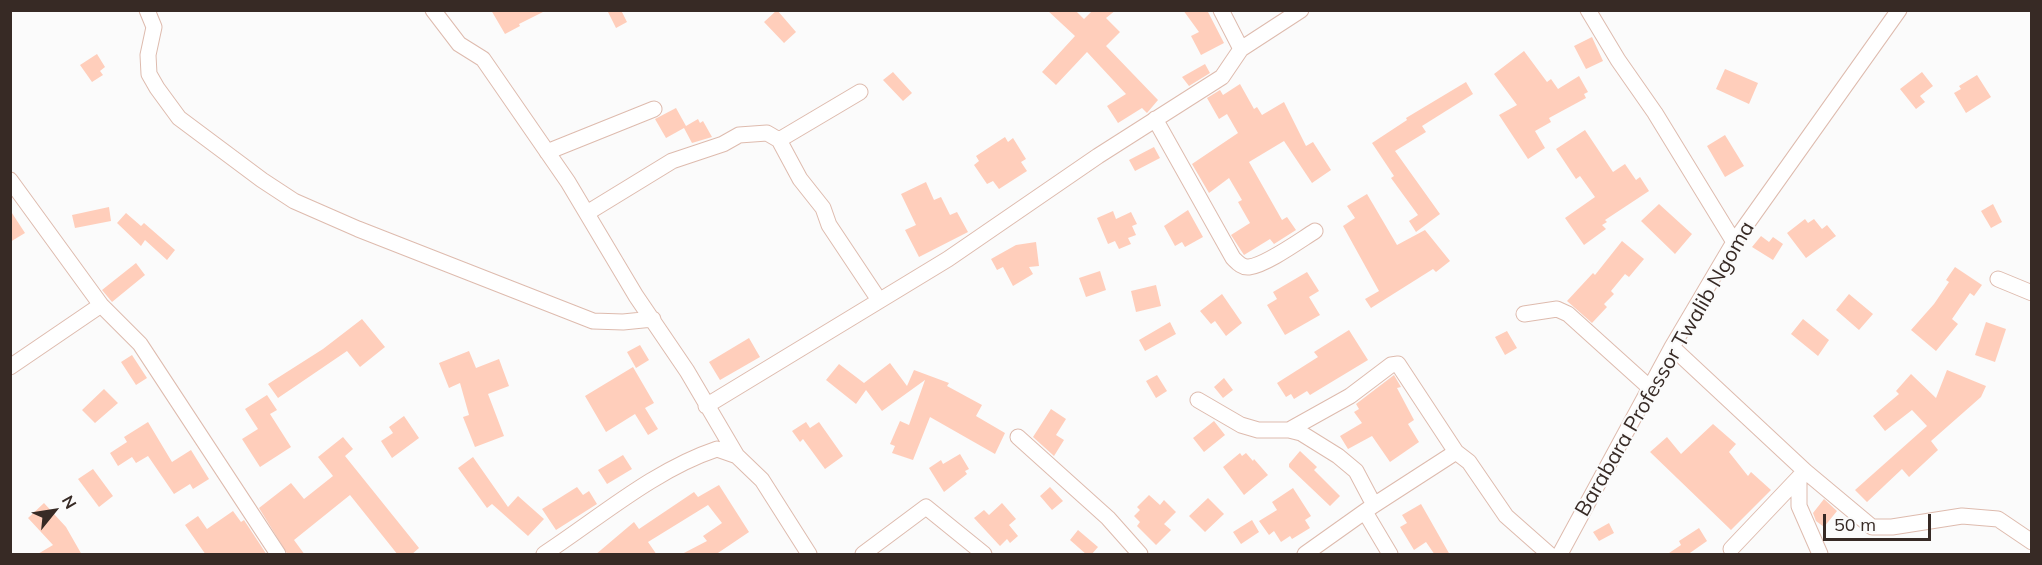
<!DOCTYPE html>
<html>
<head>
<meta charset="utf-8">
<style>
	body { margin:0 }
	#map { position:relative; width:2042px; height:565px; overflow:hidden; background:#fbfbfb; font-family:Mulish,sans-serif }
	canvas { display:block }
	.frame { position:absolute; inset:0; border:12px solid #372a25; pointer-events:none }
	.north { position:absolute; left:24px; top:481px; width:60px; height:60px; -webkit-text-stroke:4px #fbfbfb; paint-order:stroke; rotate:60deg; font-size:16px; font-weight:700; line-height:24px; text-align:center; color:#372a25 }
	.north::after { content:''; display:block; margin:auto; width:21px; height:27px; background:#372a25; clip-path:polygon(50% 0,100% 100%,50% 72%,0 100%) }
	.scale { position:absolute; left:1823px; top:514px; width:108px; height:27px; box-sizing:border-box; border:3px solid #372a25; border-top:0; padding-left:8px; font-size:18px; line-height:21px; white-space:nowrap; color:#372a25; -webkit-text-stroke:4px #fbfbfb; paint-order:stroke }
</style>
</head>
<body>
<div id="map">
<canvas width="2042" height="565"></canvas>
<div class="frame"></div>
<div class="north">N</div>
<div class="scale">50 m</div>
</div>
<script>
const ctx = document.querySelector('canvas').getContext('2d');
ctx.lineJoin = 'round';
function fillPath(path, color) {
  ctx.fillStyle = color;
  ctx.fill(path, 'evenodd');
}
function stroke(path, color, width, dash) {
  ctx.strokeStyle = color;
  ctx.lineWidth = width;
  ctx.lineCap = dash ? 'butt' : 'round';
  ctx.setLineDash(dash || []);
  ctx.stroke(path);
}
function label(font, color, halo, rows, align = 'center') {
  ctx.font = font + ' Mulish,sans-serif';
  ctx.lineWidth = 4.5;
  ctx.setLineDash([]);
  ctx.textBaseline = 'middle';
  ctx.strokeStyle = halo;
  ctx.fillStyle = color;
  for (const [text, x, y, turn = 0] of rows) {
    ctx.save();
    ctx.translate(x, y);
    ctx.rotate((+turn || 0) * Math.PI / 180);
    ctx.textAlign = isNaN(turn) ? turn : align;
    if (halo) ctx.strokeText(text, 0, 0);
    ctx.fillText(text, 0, 0);
    ctx.restore();
  }
}
fillPath(new Path2D(`
	M491 10H547L519 24 520 26 505 34Z
	M607 10H621L627 22 616 28Z
	M777 10 796 32 784 43 764 22Z
	M1047 10H1075L1084 19 1093 10H1116L1106 18 1120 32 1106 46 1158 100 1147 113 1142 108 1118 123 1107 106 1126 94 1087 52 1056 85 1042 72 1075 36Z
	M1183 10H1207L1224 43 1201 55 1191 36 1199 32Z
	M1592 37 1603 61 1586 69 1574 46Z
	M1524 51 1547 82 1551 79 1558 89 1579 76 1588 92 1584 94 1586 98 1549 118 1551 122 1535 131 1545 148 1528 159 1499 115 1517 105 1494 74Z
	M97 54 105 67 100 71 103 75 92 82 80 65Z
	M1205 64 1210 73 1189 86 1182 77Z
	M1725 69 1758 83 1749 104 1716 89Z
	M893 72 912 93 903 101 883 80Z
	M1922 72 1933 86 1920 96 1925 102 1916 109 1900 89Z
	M1977 75 1991 97 1966 113 1954 93 1961 89 1959 86Z
	M1466 82 1473 94 1422 126 1426 132 1395 151 1440 214 1416 232 1409 221 1418 215 1391 178 1394 176 1372 143 1407 120 1406 118Z
	M1240 84 1254 109 1257 107 1262 115 1284 102 1306 146 1313 142 1331 170 1312 183 1284 141 1249 162 1282 220 1287 217 1296 230 1274 244 1270 239 1244 255 1231 235 1250 223 1238 202 1242 200 1229 178 1209 193 1192 164 1238 133 1227 114 1219 119 1207 98 1220 90 1223 95Z
	M676 108 686 126 698 119 700 123 703 121 712 137 692 143 684 128 666 138 655 119Z
	M1585 130 1613 172 1625 164 1636 180 1640 177 1649 191 1605 220 1607 222 1602 225 1606 229 1584 245 1565 218 1595 197 1580 176 1576 179 1556 149Z
	M1725 135 1744 166 1725 177 1707 146Z
	M1005 137 1008 142 1013 138 1026 159 1021 162 1027 171 999 189 993 181 987 184 974 165 979 161 976 156Z
	M1154 147 1160 158 1135 171 1129 160Z
	M926 182 934 200 941 197 950 215 957 212 968 232 919 257 905 230 916 225 901 194Z
	M1367 194 1397 245 1425 230 1450 261 1436 272 1433 269 1371 308 1365 299 1379 291 1343 226 1355 218 1347 206Z
	M1659 204 1692 234 1675 254 1641 221Z
	M1993 204 2002 222 1991 228 1981 211Z
	M109 207 111 221 75 228 72 215Z
	M10 210 25 233 10 242Z
	M1188 210 1203 237 1185 247 1182 242 1175 246 1164 226Z
	M1113 211 1116 219 1131 212 1137 224 1132 226 1136 235 1128 238 1131 244 1119 249 1115 241 1108 244 1097 218Z
	M126 213 141 226 144 223 175 250 167 260 145 240 141 246 117 223Z
	M1805 219 1808 223 1814 219 1822 229 1827 225 1836 236 1806 258 1787 233Z
	M1761 236 1769 242 1773 237 1783 244 1773 260 1752 247Z
	M1622 241 1644 259 1629 277 1625 274 1611 291 1614 294 1604 304 1607 307 1592 323 1567 301 1593 273 1595 275Z
	M1036 242 1039 266 1029 267 1033 274 1013 286 1003 267 997 270 991 259 1016 245Z
	M136 263 145 275 112 302 102 290Z
	M1955 267 1982 285 1974 296 1970 293 1952 319 1958 324 1936 351 1911 330 1934 304 1949 282 1946 280Z
	M1100 271 1106 290 1086 297 1079 278Z
	M1307 272 1319 291 1309 297 1320 315 1285 335 1267 305 1277 299 1273 292Z
	M1156 285 1161 306 1136 312 1131 291Z
	M1222 294 1242 323 1226 336 1215 321 1211 324 1200 311Z
	M1849 294 1873 314 1859 330 1836 310Z
	M362 319 385 347 360 367 347 351 278 398 268 384 323 349Z
	M1803 319 1829 340 1818 356 1791 334Z
	M1170 322 1176 334 1145 351 1139 340Z
	M1986 322 2006 329 1995 362 1975 355Z
	M1349 330 1368 360 1310 395 1307 391 1294 399 1291 394 1286 397 1277 383 1318 357 1314 352Z
	M1507 331 1517 348 1505 355 1495 337Z
	M749 338 760 357 720 380 709 362Z
	M640 345 649 360 636 368 627 352Z
	M469 351 476 368 499 359 509 386 488 394 504 436 475 447 463 417 469 415 460 383 449 388 439 363Z
	M132 355 147 378 136 385 121 362Z
	M890 363 907 386 914 370 949 383 947 386 982 405 976 416 1005 433 995 454 930 417 913 460 892 453 895 446 890 444 900 421 909 425 925 380 882 411 866 390 856 404 826 380 839 364 864 383Z
	M633 367 654 403 645 408 658 429 648 435 635 414 606 432 585 396Z
	M1947 370 1986 386 1981 397 1931 441 1938 450 1909 477 1902 469 1867 502 1855 490 1927 426 1912 410 1885 431 1873 416 1899 394 1896 391 1911 374 1936 398Z
	M1157 375 1167 391 1156 398 1146 381Z
	M1394 375 1401 387 1397 388 1414 420 1408 424 1419 442 1390 462 1372 436 1348 449 1340 436 1362 423 1354 412 1359 409 1356 404Z
	M1224 378 1233 390 1223 398 1214 387Z
	M104 389 118 403 95 423 82 410Z
	M267 395 277 410 270 414 291 447 260 467 242 439 258 429 245 409Z
	M1051 409 1066 419 1056 435 1064 440 1054 456 1033 437Z
	M404 416 419 438 392 458 381 441 393 433 389 427Z
	M1214 421 1225 435 1204 452 1193 438Z
	M148 422 172 462 191 450 209 479 193 489 190 484 174 494 148 456 136 463 132 457 118 466 110 453 127 442 124 437Z
	M806 422 810 428 819 422 843 456 825 469 803 439 800 442 792 431Z
	M1713 424 1736 444 1729 452 1748 476 1751 472 1771 490 1731 530 1650 452 1667 437 1681 454Z
	M343 437 353 449 345 456 419 548 411 555H398L350 495 294 540 305 555H288L259 508 291 483 304 499 333 476 318 457Z
	M1300 451 1317 467 1314 470 1340 496 1330 506 1289 467V464Z
	M1240 453 1242 456 1246 453 1253 461 1254 459 1268 475 1244 495 1223 467Z
	M960 454 969 469 965 471 967 474 944 492 929 468 941 460 943 464Z
	M623 455 632 469 607 484 598 470Z
	M473 457 508 507 518 496 544 519 528 536 492 504 487 508 458 468Z
	M93 469 113 496 99 507 78 479Z
	M719 485 749 532 715 555H680L707 541 703 536 722 523 708 505 648 542 657 555H595L634 522 639 529 694 492 698 497Z
	M577 487 583 495 589 491 597 504 556 530 542 509Z
	M1050 487 1063 501 1052 510 1040 496Z
	M1293 488 1311 516 1305 520 1310 528 1292 539 1290 536 1281 542 1274 531 1269 535 1259 521 1277 510 1272 502Z
	M1149 495 1160 505 1164 500 1176 512 1164 524 1171 530 1156 545 1137 526 1140 522 1134 516 1140 510 1137 507Z
	M1208 498 1224 514 1205 532 1189 516Z
	M1824 499 1837 511 1824 527 1816 521 1813 513Z
	M44 503 66 527 82 555H36L53 545 28 518Z
	M1002 503 1016 519 1009 525 1018 536 1010 543 1007 539 1000 546 974 518 984 510 989 515Z
	M1421 504 1429 518 1450 555H1435L1426 542 1414 550 1400 527 1407 523 1402 515Z
	M233 511 241 522 244 520 267 555H206L185 525 198 516 207 529Z
	M1252 520 1259 532 1241 544 1233 532Z
	M1609 523 1614 533 1599 541 1593 532Z
	M1699 528 1707 541 1687 555H1666L1681 545 1679 541Z
	M1078 530 1098 547 1091 555H1087L1070 540Z`), '#ffcebb');
const street = new Path2D(`
	M147 10 154 27 148 55 149 74 157 88 179 118 262 180 294 201 358 229 593 321 623 322 653 319
	M433 10 459 44 483 59 568 182 636 296 687 371 737 456
	M1588 10 1618 60 1655 113 1734 242
	M1241 49 1301 10
	M1155 119 1233 258C1237 262 1242 268 1249 267 1266 265 1299 241 1315 231
	M779 140 860 92
	M547 152 654 109
	M10 180 101 305 140 344 278 554
	M587 213 672 161 723 144 739 135 767 133 779 140 800 179 823 208 829 225 879 300
	M1998 279 2032 293
	M1524 314 1557 309 1568 314 1650 388
	M1672 347 1805 471 1872 527H1892L1962 516 1998 519 2032 542
	M10 367 101 305
	M1198 400 1241 425 1258 430H1289L1301 433 1338 456 1356 471 1374 505
	M706 406 948 259 1098 156 1222 77 1241 49 1221 10
	M1289 430 1350 396 1391 365 1398 364 1456 452 1469 462 1506 516 1549 554
	M1018 437 1108 518 1140 554
	M1799 477V506L1820 554
	M1365 512 1390 554
	M1731 549 1805 471
	M544 554C599 518 654 470 717 449L737 456 762 480 809 554
	M863 554 926 507 984 554
	M1305 554 1374 505 1456 452
	M1560 554 1672 347 1734 242 1899 10`);
stroke(street, '#debbae', 17);
stroke(street, '#fff', 15);
label('21px', '#372a25', '#fbfbfb', [
	["Barabara Professor Twalib Ngoma",1665,369,-60]
]);
</script>
</body>
</html>
